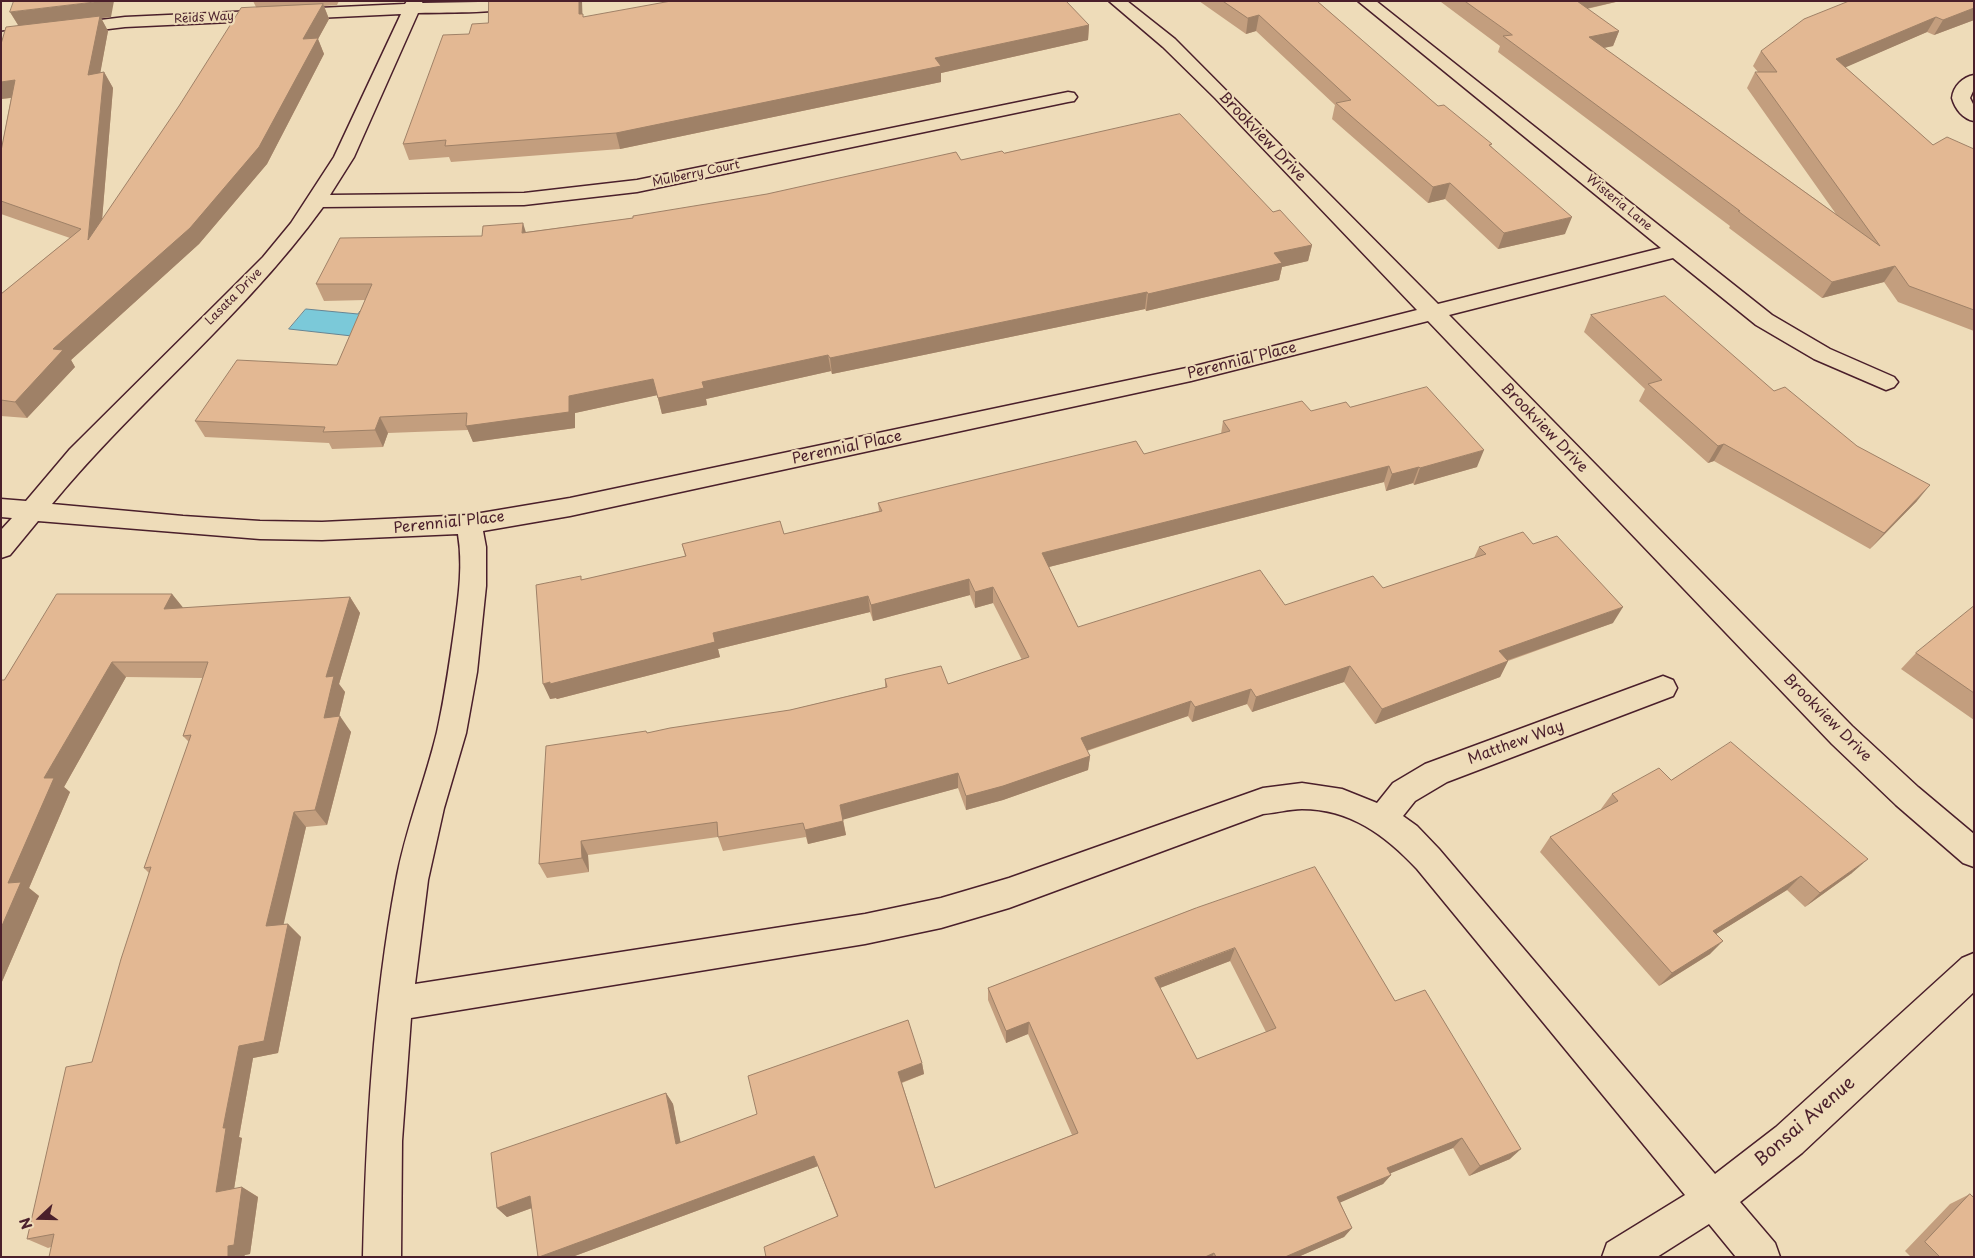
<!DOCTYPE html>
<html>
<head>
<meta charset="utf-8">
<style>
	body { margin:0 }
	#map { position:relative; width:1975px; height:1258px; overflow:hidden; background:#eedcb9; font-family:"Playpen Sans",sans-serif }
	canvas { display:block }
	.frame { position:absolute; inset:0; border:2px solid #4a1f2b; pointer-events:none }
	.north { position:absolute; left:15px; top:1193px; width:50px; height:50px; -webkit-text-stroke:4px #eedcb9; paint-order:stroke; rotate:249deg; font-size:14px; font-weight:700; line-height:20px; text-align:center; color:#4a1f2b }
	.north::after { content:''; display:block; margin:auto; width:18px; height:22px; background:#4a1f2b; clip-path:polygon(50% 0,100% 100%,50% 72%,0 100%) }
</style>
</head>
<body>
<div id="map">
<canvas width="1975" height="1258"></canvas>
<div class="frame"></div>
<div class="north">N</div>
</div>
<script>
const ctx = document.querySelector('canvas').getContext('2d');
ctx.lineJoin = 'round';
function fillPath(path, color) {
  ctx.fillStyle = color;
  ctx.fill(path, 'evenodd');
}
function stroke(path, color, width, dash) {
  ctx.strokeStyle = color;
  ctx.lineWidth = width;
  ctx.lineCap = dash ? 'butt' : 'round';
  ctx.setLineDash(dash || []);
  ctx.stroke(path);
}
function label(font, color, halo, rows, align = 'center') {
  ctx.font = font + ' "Playpen Sans",sans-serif';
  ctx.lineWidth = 4.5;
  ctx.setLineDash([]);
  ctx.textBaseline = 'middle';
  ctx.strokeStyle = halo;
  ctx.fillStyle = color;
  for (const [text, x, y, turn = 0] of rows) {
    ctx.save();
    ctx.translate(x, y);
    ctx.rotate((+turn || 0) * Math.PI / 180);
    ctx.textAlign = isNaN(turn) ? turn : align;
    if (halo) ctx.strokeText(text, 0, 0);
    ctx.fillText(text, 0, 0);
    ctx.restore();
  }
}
const water = new Path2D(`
	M306 309 358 314 360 311H368L352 336 289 329Z`);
fillPath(water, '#7bc9d9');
stroke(water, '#678593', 1);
const minor = new Path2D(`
	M407 1H423L422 3 536 1 534 4C497 14 456 12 418 13L354 157 330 195 524 193 637 180 1068 92 1074 93 1077 97 1074 101 1068 102 637 192 524 205 323 207C244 316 138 400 52 504L183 516 260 521 322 522 469 515 570 498 1191 367 1417 310 1215 98 1163 47 1109 1H1127L1175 39 1438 304 1661 248 1358 1H1376L1772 315 1830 349 1894 377 1898 382 1894 387 1886 390 1814 359 1756 325 1673 258 1449 315 1852 726 1918 787 1974 834V867L1963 863 1896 805 1832 744 1428 321 1191 381 570 516 483 531 486 547V586L477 672 466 733 444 808 428 880 415 984 865 914 941 898 1009 878 1263 788 1302 783 1342 789 1377 803 1393 783 1425 764 1663 676 1673 680 1677 688 1673 696 1447 782 1415 801 1403 816 1417 826 1439 849 1715 1174 1776 1127 1962 958 1974 953V992L1802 1153 1740 1202 1775 1243 1780 1257H1736L1709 1224 1657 1257H1602L1607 1243 1685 1195 1417 869C1385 835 1350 809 1302 809 1289 809 1276 813 1263 814L1009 908 941 928 865 944 411 1018 402 1141 401 1257H363C366 1131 373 1005 396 881 405 830 425 782 437 732 445 696 450 660 455 624 459 594 463 564 458 534L322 540 260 539 38 521 10 555 1 558V530L12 518 1 517V499L26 501 70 449 225 295 263 257 291 223 334 157 401 14 125 27 1 42V32L125 17 405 4Z
	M1974 75V89L1970 98 1974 106V121C1963 119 1955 109 1952 98 1953 86 1963 77 1974 75Z`);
stroke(minor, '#4a1f2b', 3);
fillPath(minor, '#eedcb9');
fillPath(new Path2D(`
	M253 1H339L337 5 324 6 329 19 318 39 324 54 267 164 199 244 71 360 75 367 27 418 1 416V294L70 238 1 214V151L11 98 1 99V44L18 25 10 12 111 17 101 18 108 31 100 73 104 72 113 88 102 220 256 7Z
	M1199 1H1317L1438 106 1491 146 1565 234 1498 249 1445 199 1428 203 1332 119 1335 105 1256 31 1246 34Z
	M1441 1H1620L1587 9 1619 31 1613 46 1604 48 1836 214 1747 88 1755 72H1758L1753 66 1761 51 1974 1V20L1934 35 1927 32 1845 67 1933 145 1974 149V331L1898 302 1884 282 1822 298 1729 228 1730 226 1498 52 1500 46 1441 2Z
	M583 14V17L1089 25 1088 40 941 73V82L620 149 451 162 449 157 409 160 403 144 469 34 488 23Z
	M1004 153 1273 212 1312 245 1308 261 1282 267 1279 280 1146 311 1145 309 832 374 831 371 706 399 707 405 662 414 657 395 575 413V428L473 442 468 430 388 433 383 447 332 449 329 443 205 437 195 421 337 365 365 300 324 301 316 284 526 232 633 218 961 160Z
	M1591 315 1774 391 1917 501 1870 549 1714 461 1708 463 1639 401 1645 389 1584 332Z
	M1350 407 1477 467 1414 485 1413 483 1386 491 1384 482 1049 567 1078 627 1285 605 1383 588 1474 558 1479 547 1533 544 1613 623 1508 661 1500 677 1375 724 1344 682 1252 712 1247 704 1192 722 1188 716 1087 751 1090 756 1088 770 1003 800 966 810 958 788 843 819 846 835 808 844 806 837 723 851 718 837 588 855 589 872 547 878 539 864 647 733 790 710 885 687V679L948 684 1022 660 993 603 975 608 970 595 873 621 870 612 718 649 720 657 557 699 556 698 550 699 582 580 685 556 682 544 784 534 879 511 878 503 1144 454 1221 434 1223 421Z
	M172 594 183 608 350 597 360 613 339 684 345 692 339 717 351 732 327 825 306 827 283 924H288L301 937 278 1053 253 1058 239 1137 242 1138 234 1189 242 1187 258 1197 250 1254 245 1255 51 1247 48 1248 27 1239 92 1062 149 873 144 868 189 742 183 736 203 678 126 677 64 787 70 792 29 888 39 896 1 984V680H4Z
	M1974 606V720L1901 669 1916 653Z
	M1671 780 1852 873 1805 907 1787 890 1716 934 1710 954 1659 986 1540 852 1550 837 1602 809H1601L1612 794Z
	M1196 908 1395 1001 1510 1159 1469 1176 1453 1148 1390 1173 1391 1175 1383 1184 1340 1202 1352 1228 1344 1237 1298 1257H766L837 1216 818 1166 572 1257H538L532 1208 507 1217 497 1208 666 1093 673 1104 680 1143 922 1063 924 1074 902 1083 935 1188 1072 1135 1028 1034 1006 1043 988 1000V988ZM1230 961 1266 1032 1197 1059 1160 988Z
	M1970 1194 1972 1196 1974 1195V1257H1911L1905 1251 1950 1204Z`), '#c39e7e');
fillPath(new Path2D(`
	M103 1H114L111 17 101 18 108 31 97 91 20 28 10 12Z
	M579 1H582L583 30 579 14Z
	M1571 1H1620L1567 13Z
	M323 4 329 19 318 39 324 54 267 164 199 244 71 360 75 367 27 418 15 402 53 349 303 39Z
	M1974 8V20L1934 35 1943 20Z
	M1259 15 1256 31 1246 34 1248 18Z
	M1936 17 1927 32 1828 75 1836 59Z
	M1089 25 1088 40 941 73V82L620 149 616 133 935 58Z
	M1619 31 1613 46 1583 52 1589 37Z
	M104 72 113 88 99 256 88 240Z
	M15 80 25 96 1 99V82Z
	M1450 183 1445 199 1428 203 1433 187Z
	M1572 217 1565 234 1498 249 1504 233Z
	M523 223 528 239 522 233Z
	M1312 245 1308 261 1282 267 1279 280 1146 311 1148 294 1274 253Z
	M1895 266 1884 282 1822 298 1832 282Z
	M1147 292 1145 309 832 374 830 358Z
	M828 355 831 371 706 399 707 405 662 414 658 398 702 382Z
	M653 379 658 395 575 413V428L473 442 466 426 569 396Z
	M380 417 388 433 383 447 375 430Z
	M1724 444 1714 461 1708 463 1718 446Z
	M1484 450 1477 467 1414 485 1420 468Z
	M1389 466 1384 482 1041 569 1042 553Z
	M1419 467 1413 483 1386 491 1392 474Z
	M1930 485 1917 501 1870 549 1884 533Z
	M969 579 970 595 873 621 871 605Z
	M993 587V603L975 608V592Z
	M172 594 185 610 164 609Z
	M868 596 870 612 718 649 720 657 557 699 556 698 550 699 543 684 713 633Z
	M350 597 360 613 339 684 345 692 335 733 324 718 326 677Z
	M1623 607 1613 623 1491 666 1499 651Z
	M1508 661 1500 677 1375 724 1382 709Z
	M112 662 126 677 64 787 70 792 29 888 39 896 1 984V928L8 883 44 778Z
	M1350 666 1344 682 1252 712 1256 697Z
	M1251 689 1247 704 1192 722 1195 707Z
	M1191 701 1188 716 1079 753 1081 738Z
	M340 716 351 732 327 825 315 810Z
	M1090 756 1088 770 1003 800 966 810V796Z
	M958 773V788L842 820 840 805Z
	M294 812 306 827 280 940 266 926Z
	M843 821 846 835 808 844 805 830Z
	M581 841 588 855 589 872 582 858Z
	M1868 859 1852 873 1805 907 1820 893Z
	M1801 876 1787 890 1700 944 1713 931Z
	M288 924 301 937 278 1053 253 1058 239 1137 242 1138 232 1202 216 1192 223 1128 239 1046Z
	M1723 941 1710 954 1659 986 1672 973Z
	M1235 948 1230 961 1152 991 1155 978Z
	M1029 1022 1028 1034 1006 1043V1031Z
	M922 1063 924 1074 900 1083 898 1072Z
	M666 1093 673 1104 683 1154 676 1144Z
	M1462 1138 1453 1148 1379 1178 1387 1168Z
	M1521 1149 1510 1159 1469 1176 1480 1166Z
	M814 1156 818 1166 572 1257H539Z
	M1391 1175 1383 1184 1330 1207 1337 1197Z
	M242 1187 258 1197 250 1254 245 1255 244 1257H228V1246Z
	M530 1196 540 1205 507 1217 497 1208Z
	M1352 1228 1344 1237 1298 1257H1285Z
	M1214 1253 1212 1257H1205Z`), '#9f8167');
const building = new Path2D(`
	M14 1H103L10 12Z
	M489 1H579V14H583V17L671 1H1066L1089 25 935 58 941 66 616 133 445 146 446 140 403 144 443 35 469 34 472 24 488 23Z
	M1223 1H1317L1438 106 1444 105 1492 144 1489 145 1572 217 1504 233 1450 183 1433 187 1336 103 1351 100 1259 15 1248 18Z
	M1465 1H1577L1619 31 1589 37 1880 246 1755 72H1777L1761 51 1804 19 1849 1H1974V8L1943 20 1936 17 1836 59 1933 145 1947 137 1974 149V310L1909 286 1895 266 1832 282 1738 211H1740L1503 36 1512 35Z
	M323 4 303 39 318 38 259 147 190 228 53 349 63 350 15 402 1 400V294L81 229 1 201V151L15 80 1 82V44L6 27 100 16 88 75 104 72 88 240 179 106 241 8Z
	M1180 114 1273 212 1280 210 1312 245 1274 253 1282 263 1148 294 1147 292 830 358 828 355 702 382 704 388 658 398 653 379 569 396V412L466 426 467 413 380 417 375 430 323 432 325 427 195 421 237 360 337 365 372 284H316L340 238 482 236 483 226 523 223 522 233 633 218V216L767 194 956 152 961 160 1002 151 1004 153Z
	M1665 296 1774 391 1785 387 1857 446 1930 485 1884 533 1724 444 1718 446 1648 384 1662 380 1591 315Z
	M1427 387 1484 450 1420 468 1419 467 1392 474 1389 466 1042 553 1078 627 1260 570 1285 605 1373 576 1383 588 1486 554 1479 547 1523 532 1533 544 1557 536 1623 607 1499 651 1508 661 1382 709 1350 666 1256 697 1251 689 1195 707 1191 701 1081 738 1090 756 1003 786 966 796 958 773 840 805 843 821 805 830 803 823 718 837 717 822 581 841 582 858 539 864 546 746 646 731 647 733 670 728 790 710 887 687 885 679 941 666 948 684 1029 657 993 587 975 592 969 579 871 605 868 596 713 633 715 642 550 684V682L543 684 536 585 581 576V580L686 556 682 544 780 521 784 534 835 522 882 511 878 503 1136 441 1144 454 1230 431 1223 421 1302 401 1311 411 1346 402 1350 407Z
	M57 594H172L164 609 350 597 326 677 334 676 324 718 340 716 315 810 294 812 266 926 288 924 264 1041 239 1046 223 1128H226L216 1192 242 1187 234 1245 228 1246V1257H49L54 1234 27 1239 66 1067 92 1062 121 959 151 867 144 868 191 735 183 736 208 662H112L44 778H54L8 883 21 882 1 928V680H4Z
	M1974 606V693L1916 653Z
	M1731 742 1868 859 1820 893 1801 876 1713 931 1723 941 1672 973 1550 837 1618 801 1612 794 1659 768 1671 780Z
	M1315 867 1395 1001 1425 990 1521 1149 1480 1166 1462 1138 1387 1168 1391 1175 1337 1197 1352 1228 1285 1257H1216L1214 1253 1205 1257H766L764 1247 838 1216 814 1156 539 1257H538L530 1196 497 1208 491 1153 666 1093 676 1144 757 1114 748 1076 908 1020 922 1063 898 1072 935 1188 1078 1133 1029 1022 1006 1031 988 988 1196 908ZM1235 948 1276 1028 1197 1059 1155 978Z
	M1970 1194 1974 1198V1257H1940L1925 1242Z`);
fillPath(building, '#e3b893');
stroke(building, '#9f8167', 1);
label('12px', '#4a1f2b', '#eedcb9', [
	["Reids Way",204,18,-3],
	["Mulberry Court",696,174,-12],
	["Wisteria Lane",1619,203,39],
	["Lasata Drive",234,297,-45]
]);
label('15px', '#4a1f2b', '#eedcb9', [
	["Brookview Drive",1262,137,46],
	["Perennial Place",1242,361,-14],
	["Brookview Drive",1544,428,46],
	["Perennial Place",847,448,-12],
	["Perennial Place",449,523,-6],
	["Brookview Drive",1827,718,45],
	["Matthew Way",1516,743,-20]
]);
label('18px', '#4a1f2b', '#eedcb9', [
	["Bonsai Avenue",1805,1122,-41]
]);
</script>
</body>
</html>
